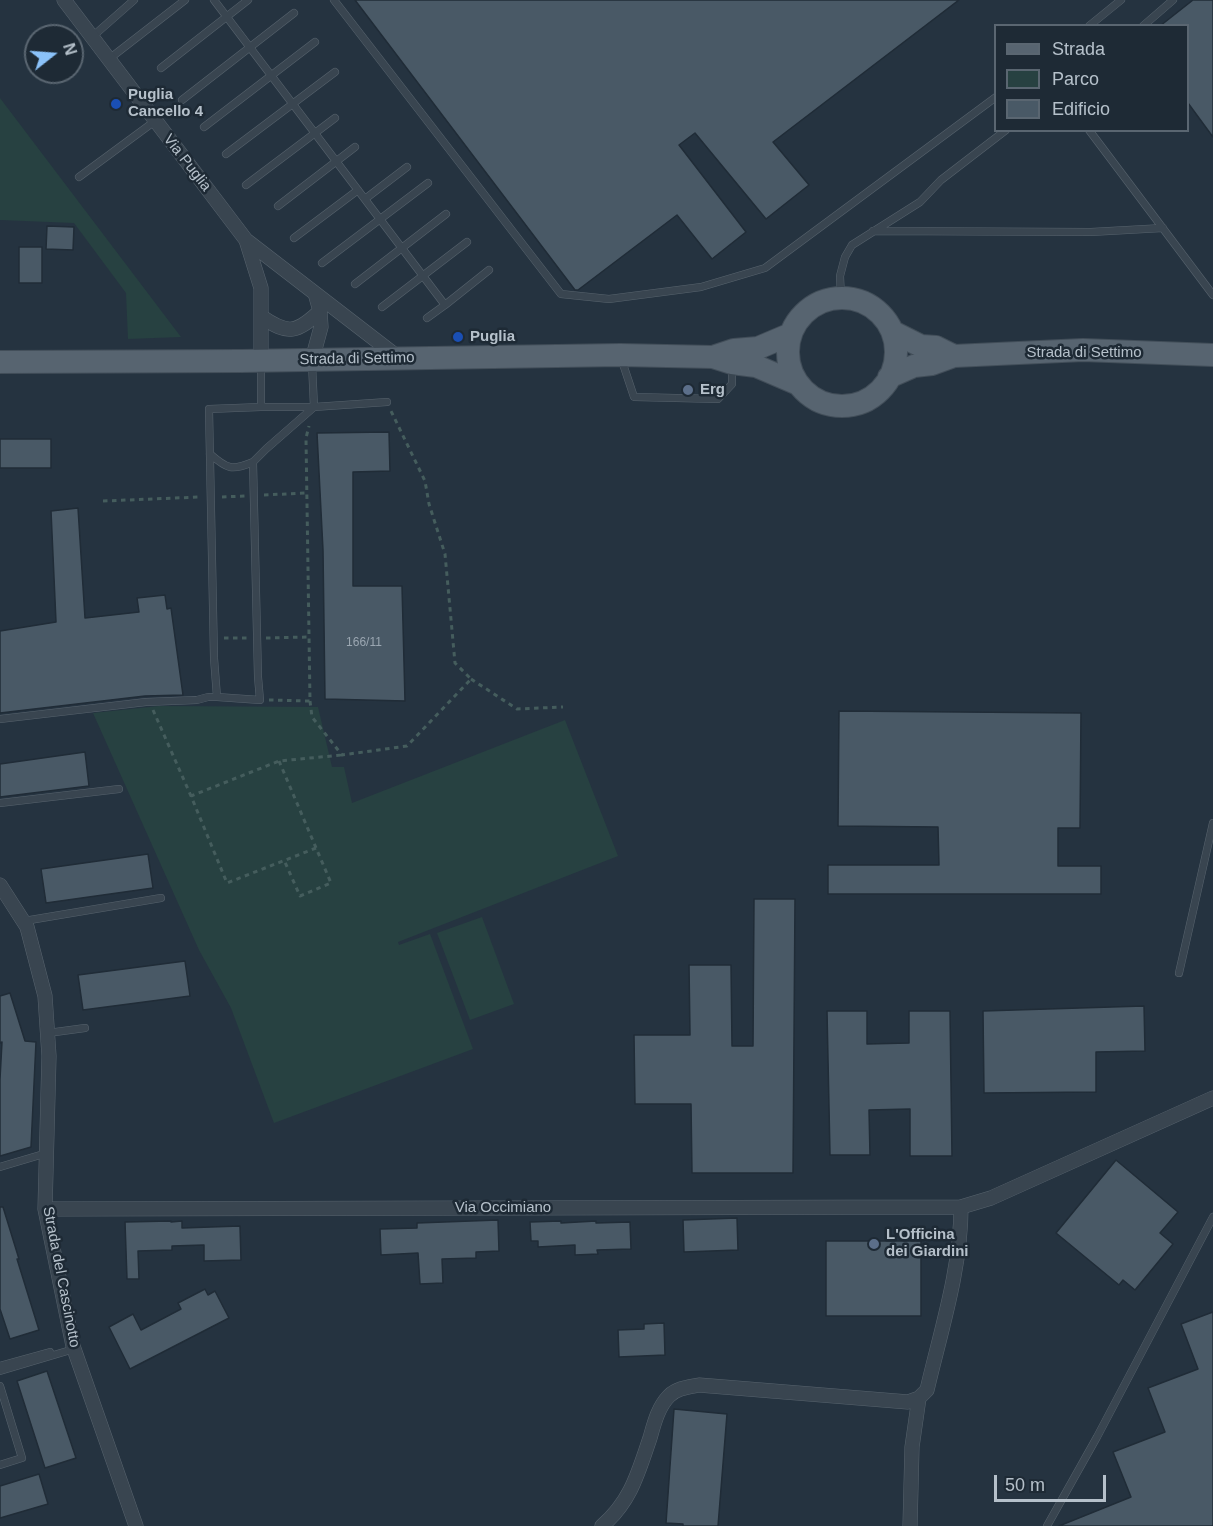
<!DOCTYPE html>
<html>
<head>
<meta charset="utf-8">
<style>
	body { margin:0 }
	#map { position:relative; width:1213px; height:1526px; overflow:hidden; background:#253340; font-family:Helvetica,sans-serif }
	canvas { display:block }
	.legend { position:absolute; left:994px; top:24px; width:195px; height:108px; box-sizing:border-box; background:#1e2a35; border:2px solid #5a6671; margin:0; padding:8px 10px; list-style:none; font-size:18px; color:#b5c0ca }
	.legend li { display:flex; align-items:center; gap:12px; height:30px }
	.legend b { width:30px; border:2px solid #5a6671 }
	.north { position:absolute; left:24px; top:24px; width:60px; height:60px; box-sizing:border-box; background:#1e2a35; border:2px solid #5a6671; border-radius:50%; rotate:73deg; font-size:16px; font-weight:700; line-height:24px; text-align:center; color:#b5c0ca }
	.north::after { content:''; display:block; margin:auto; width:21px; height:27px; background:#8bc2f9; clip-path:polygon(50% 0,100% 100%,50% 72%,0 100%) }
	.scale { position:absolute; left:994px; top:1475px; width:112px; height:27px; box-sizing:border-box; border:3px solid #b5c0ca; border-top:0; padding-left:8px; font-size:18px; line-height:21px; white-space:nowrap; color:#b5c0ca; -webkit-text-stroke:4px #1e2a35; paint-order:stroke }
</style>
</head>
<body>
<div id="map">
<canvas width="1213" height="1526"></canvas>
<ul class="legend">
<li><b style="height:8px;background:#576470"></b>Strada</li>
<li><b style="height:16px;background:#274141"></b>Parco</li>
<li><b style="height:16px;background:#495966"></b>Edificio</li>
</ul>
<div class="north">N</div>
<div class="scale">50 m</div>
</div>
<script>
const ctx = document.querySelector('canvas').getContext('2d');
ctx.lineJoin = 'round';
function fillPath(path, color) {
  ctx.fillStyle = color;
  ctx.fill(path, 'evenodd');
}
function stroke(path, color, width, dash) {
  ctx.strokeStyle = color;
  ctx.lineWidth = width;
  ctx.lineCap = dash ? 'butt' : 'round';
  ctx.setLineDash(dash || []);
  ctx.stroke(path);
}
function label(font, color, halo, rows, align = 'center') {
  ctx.font = font + ' Helvetica,sans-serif';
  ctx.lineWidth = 5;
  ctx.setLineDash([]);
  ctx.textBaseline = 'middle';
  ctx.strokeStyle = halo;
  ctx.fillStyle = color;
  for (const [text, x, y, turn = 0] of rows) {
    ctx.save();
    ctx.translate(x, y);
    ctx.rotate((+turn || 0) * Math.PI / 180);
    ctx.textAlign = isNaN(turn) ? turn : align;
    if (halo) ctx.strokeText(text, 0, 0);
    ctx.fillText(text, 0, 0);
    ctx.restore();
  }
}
fillPath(new Path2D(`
	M0 98 181 337 128 339 126 293 74 223 0 220Z
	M159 706 318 707 332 767H344L352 803 565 720 618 856 398 942 399 945 430 934 473 1049 274 1123 231 1008 199 950 93 713Z
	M482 917 514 1004 470 1020 437 933Z`), '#274141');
const building = new Path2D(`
	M355 0H959L773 142 809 185 766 219 695 133 679 145 746 232 712 259 677 215 578 290H575Z
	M1193 0H1213V137L1188 103V26H1160Z
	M47 226 74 227 73 250 46 249Z
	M19 247H42V283H19Z
	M389 432 390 471 353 472V586H402L405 701 325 699 323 550 317 433Z
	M0 439H51V468H0Z
	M78 508 85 618 139 612 137 598 165 595 167 609 171 608 183 695 145 696 0 713V631L56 622 51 511Z
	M839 711 1081 713 1080 828H1058V866H1101V894H828V865H939L938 827 838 826Z
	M85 752 89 786 0 797V764Z
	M148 854 153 888 46 903 41 869Z
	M754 899H795L793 1173H692L691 1104H635L634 1035H690L689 965H731L732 1046H753Z
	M185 961 190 996 83 1010 78 975Z
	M10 993 25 1041 36 1042 31 1147 0 1156V1079L2 1042 0 1043V996Z
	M1144 1006 1145 1051 1096 1052V1092L984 1093 983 1011Z
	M827 1011H867V1044L909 1043V1011H950L952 1156H910V1109L869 1110 870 1155H830Z
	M1116 1160 1178 1212 1160 1233 1173 1244 1135 1290 1123 1280 1119 1285 1056 1233Z
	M0 1207H3L19 1259H17L39 1330 10 1339 0 1309Z
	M737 1218 738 1250 684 1252 683 1220Z
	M498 1220 499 1251 476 1252V1258L442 1259 443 1283 420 1284 418 1253 381 1255 380 1229 417 1228V1223Z
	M171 1221V1222L182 1221V1228L240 1226 241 1260 204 1261V1245L172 1246V1250L138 1251 139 1279H127L125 1222Z
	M561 1221V1223L596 1221V1223L630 1222 631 1249 597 1250 598 1254 575 1255V1245L538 1247V1241H531L530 1222Z
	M826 1241H921V1316H826Z
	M205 1289 208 1295 215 1291 229 1318 130 1369 109 1327 133 1314 141 1330 181 1309 178 1303Z
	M1213 1312V1526H1059L1131 1497 1113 1452 1165 1432 1148 1388 1198 1369 1181 1324Z
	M664 1323 665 1355 619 1357 618 1330 644 1329V1324Z
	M47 1371 76 1458 45 1468 17 1381Z
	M674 1409 727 1414 718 1526H683V1524L666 1523Z
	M39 1474 48 1504 0 1518V1486Z`);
fillPath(building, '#495966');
stroke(building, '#202c37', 1.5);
const lane = new Path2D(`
	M214 0 445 305 427 318
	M334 0 561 294 609 299 701 287 765 268 996 97
	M1089 26 1121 0
	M1143 26 1173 0
	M92 37 134 0
	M109 59 185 0
	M161 68 248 0
	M182 100 294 13
	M204 127 315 42
	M1089 130 1213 295
	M226 154 335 72
	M79 177 155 121
	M246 185 335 118
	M365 199 407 167
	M278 206 355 147
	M873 231 1091 232 1163 228
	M294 238 358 190
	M322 263 428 183
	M355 284 446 214
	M841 297 840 276 845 257 852 245 920 202 941 180 1006 130
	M445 305 489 270
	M382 307 467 242
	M621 358 634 397 718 399 732 384V367
	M261 363V407L209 409 214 658 217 697 260 700 258 677 253 462 266 449 314 407 312 364
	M261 407H314L387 402
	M210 454C227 469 232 471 253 462
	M0 719 146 702 197 700 208 697H217
	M0 803 119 789
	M24 921 161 898
	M1179 973 1213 823
	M48 1033 85 1028
	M0 1167 47 1153
	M0 1366 50 1352
	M0 1371 74 1349
	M0 1386 22 1458 0 1465
	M1047 1526 1097 1437 1213 1217`);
const street = new Path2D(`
	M64 0 246 240 399 358
	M246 240 261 288V361
	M262 317C288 335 297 333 320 311
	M312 360 321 327 320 311 315 293
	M0 885 27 927 45 996 49 1056 45 1209 73 1346 136 1526
	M45 1209 961 1207
	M602 1526C631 1501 638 1473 650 1438 654 1424 658 1407 669 1396 677 1388 689 1387 699 1385L908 1402 919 1398 927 1390C941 1330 961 1269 961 1207L991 1198 1213 1098
	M910 1526 912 1447 919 1398`);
const primary = new Path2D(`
	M788 352a54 54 0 1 1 108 0a54 54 0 1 1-108 0Z
	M893 332 921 346 936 347 954 356
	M716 356 734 350 758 348 791 334
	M0 362 241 361 620 355 713 357 732 363 756 366 798 384
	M889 377 914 366 932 364 954 356 1083 350 1213 355`);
stroke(lane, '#57636d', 8);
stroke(street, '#57636d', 15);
stroke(primary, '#424e59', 24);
stroke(new Path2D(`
	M264 495 307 493
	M222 497 245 496
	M103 501 200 497
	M224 638H247
	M266 638 309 637
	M471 679 517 709 563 707
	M269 700 310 701 306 438 309 426
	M310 701 312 717 342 755 407 746 471 679 455 663 445 554 429 504 425 481 391 411
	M153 710 191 796
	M279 761 331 883 300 896 284 860
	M316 848 227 883 191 796 279 761 342 755`), '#455d5d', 3, [4.5, 4.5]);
stroke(lane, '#394550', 7);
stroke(street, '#394550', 14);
stroke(primary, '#576470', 22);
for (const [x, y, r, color] of [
	[116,104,6,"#1a4fb4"],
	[458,337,6,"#1a4fb4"],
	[688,390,6,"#5c6f8a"],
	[874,1244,6,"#5c6f8a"]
]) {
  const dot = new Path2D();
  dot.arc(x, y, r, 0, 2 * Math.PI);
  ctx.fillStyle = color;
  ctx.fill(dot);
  stroke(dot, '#1e2a35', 2);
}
label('12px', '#9aa6b1', null, [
	["166/11",364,643]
]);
label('bold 15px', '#b5c0ca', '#1e2a35', [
	["Puglia",128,95],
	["Cancello 4",128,112],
	["Puglia",470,337],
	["Erg",700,390],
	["L'Officina",886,1235],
	["dei Giardini",886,1252]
], 'left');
label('15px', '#b5c0ca', '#1e2a35', [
	["Via Puglia",187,163,52],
	["Strada di Settimo",1084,353],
	["Strada di Settimo",357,359,-1],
	["Via Occimiano",503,1208],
	["Strada del Cascinotto",61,1277,79]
]);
</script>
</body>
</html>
